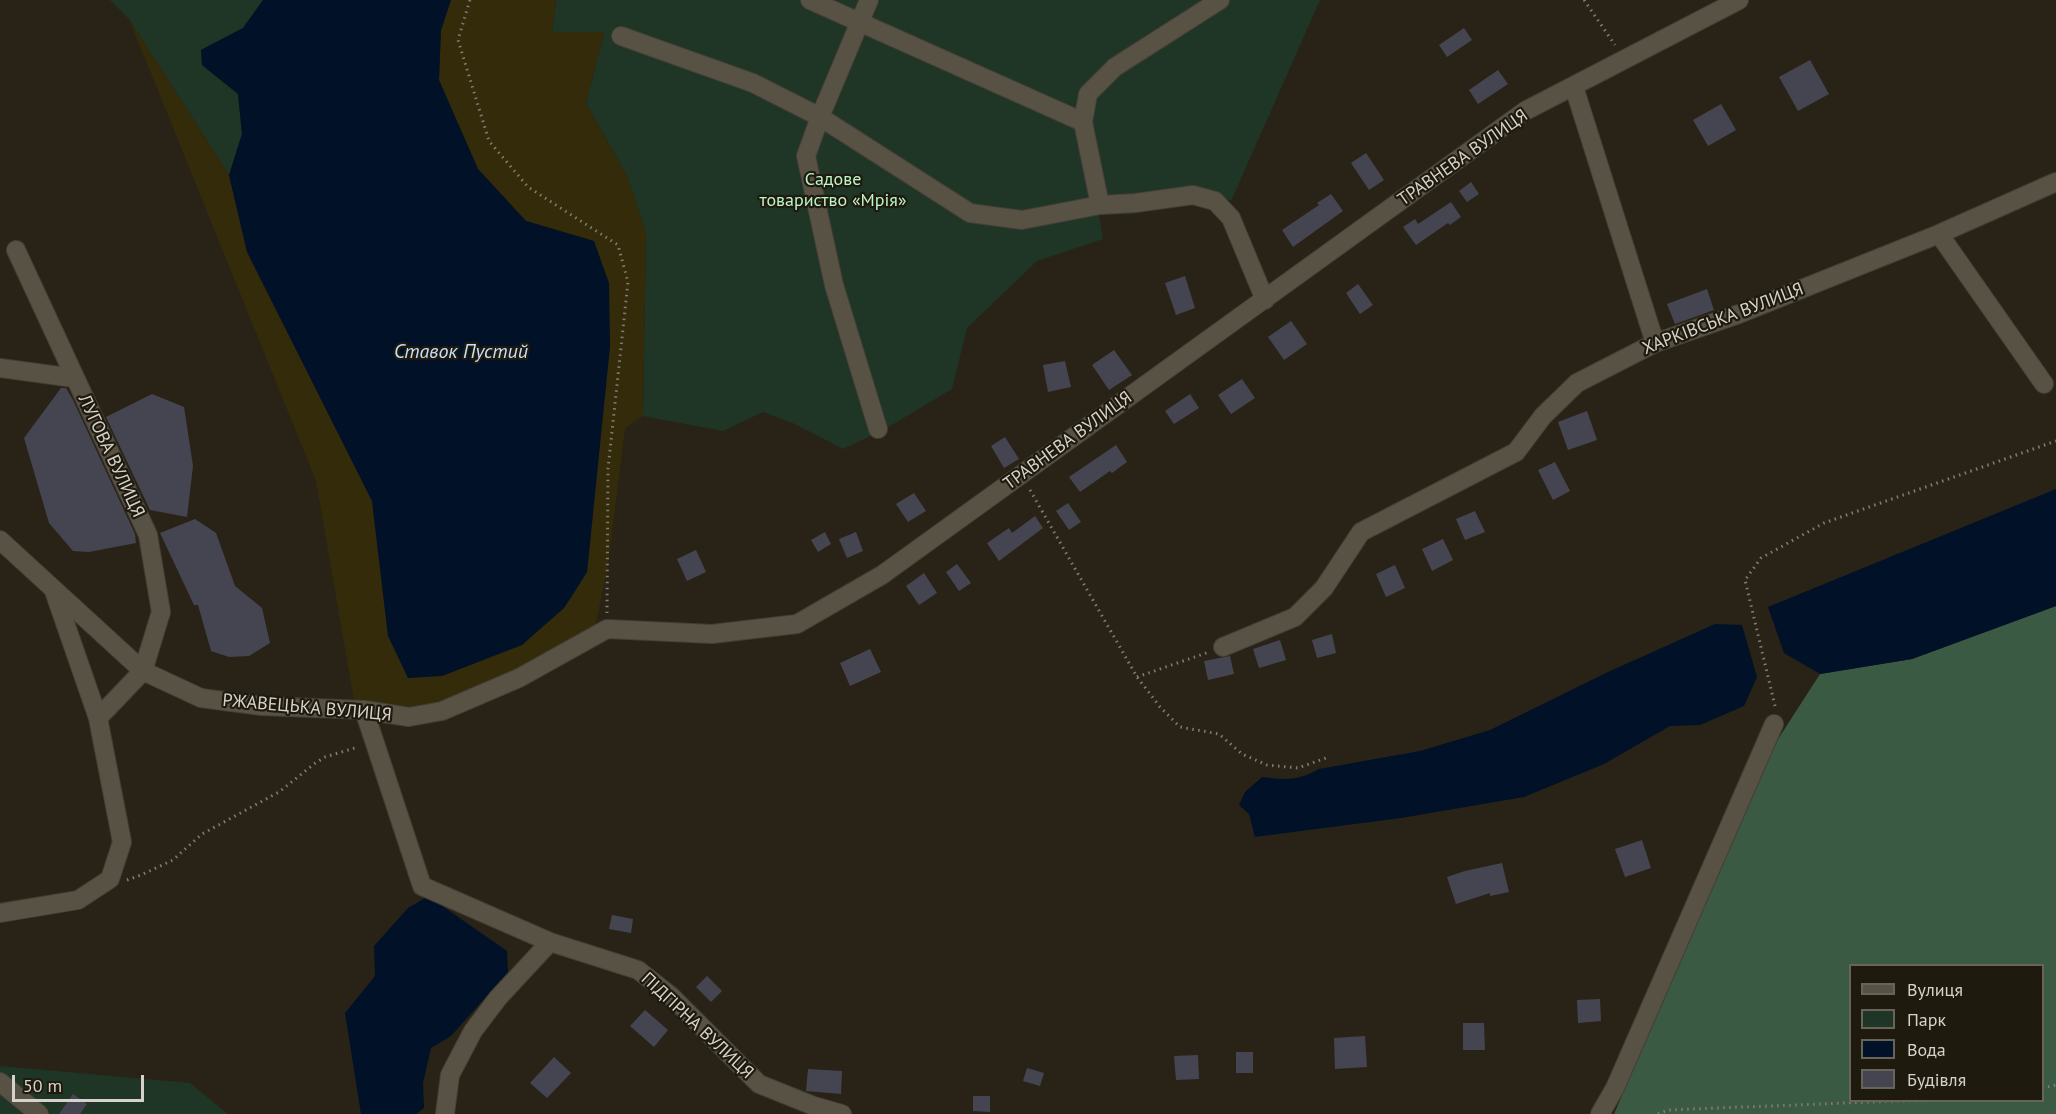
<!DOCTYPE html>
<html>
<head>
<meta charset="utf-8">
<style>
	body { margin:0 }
	#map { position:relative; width:2056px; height:1114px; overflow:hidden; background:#292317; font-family:"PT Sans",sans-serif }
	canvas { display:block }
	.legend { position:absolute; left:1849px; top:964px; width:195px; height:138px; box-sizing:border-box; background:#1f1a0e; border:2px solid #68645a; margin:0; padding:8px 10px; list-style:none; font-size:18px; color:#d6d2cb }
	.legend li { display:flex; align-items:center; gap:12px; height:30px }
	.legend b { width:30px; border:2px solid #68645a }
	.scale { position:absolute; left:12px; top:1075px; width:132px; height:27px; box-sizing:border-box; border:3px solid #d6d2cb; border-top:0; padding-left:8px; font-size:18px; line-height:21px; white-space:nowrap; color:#d6d2cb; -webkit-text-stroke:4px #1f1a0e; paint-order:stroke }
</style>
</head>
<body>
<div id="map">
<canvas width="2056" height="1114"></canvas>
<ul class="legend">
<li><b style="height:8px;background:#585245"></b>Вулиця</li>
<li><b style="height:16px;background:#1f3526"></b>Парк</li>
<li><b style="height:16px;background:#011127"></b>Вода</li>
<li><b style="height:16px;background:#454552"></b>Будівля</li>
</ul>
<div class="scale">50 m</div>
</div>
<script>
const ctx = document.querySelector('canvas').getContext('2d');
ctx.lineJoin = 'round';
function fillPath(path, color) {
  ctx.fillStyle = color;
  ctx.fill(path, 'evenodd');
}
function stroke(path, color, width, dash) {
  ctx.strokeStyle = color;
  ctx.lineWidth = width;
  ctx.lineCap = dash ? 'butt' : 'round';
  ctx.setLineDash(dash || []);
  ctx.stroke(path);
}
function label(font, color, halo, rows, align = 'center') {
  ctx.font = font + ' "PT Sans",sans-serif';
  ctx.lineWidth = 4.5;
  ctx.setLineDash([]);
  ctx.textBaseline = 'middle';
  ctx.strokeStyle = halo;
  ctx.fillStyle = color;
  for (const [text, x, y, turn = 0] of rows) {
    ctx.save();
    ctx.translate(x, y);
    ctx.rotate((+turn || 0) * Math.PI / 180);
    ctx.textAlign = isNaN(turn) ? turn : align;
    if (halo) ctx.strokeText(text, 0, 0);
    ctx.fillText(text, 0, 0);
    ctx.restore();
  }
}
fillPath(new Path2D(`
	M110 0H263L243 28 201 50 202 65 238 94 242 134 229 175 129 19Z
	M556 0H1320L1231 201 1201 188 1135 193V214L1099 215 1103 239 1037 261 967 328 952 389 885 429 843 449 795 424 763 412 723 431 643 416 646 233 627 176 586 103 604 33 552 32Z
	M0 1066 190 1083 228 1114H0Z`), '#1f3526');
fillPath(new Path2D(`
	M2056 606V1114H1614L1771 750 1820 674 1912 659ZM1850 966H2042V1100H1850Z`), '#3a5a44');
fillPath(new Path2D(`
	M451 0H556L552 32H604L586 103 627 176 646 233 643 416 625 428 608 565 594 632 519 678 409 717 355 706 316 481 129 19 229 175 247 252 372 501 388 636 522 645 570 600 587 572 610 346 594 241 526 221 478 169 439 80 441 30Z`), '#332b09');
fillPath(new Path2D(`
	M263 0H451L441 30 439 80 478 169 526 221 594 241 609 283 610 346 587 572 564 608 522 645 442 676 408 678 388 636 372 501 247 252 229 175 242 134 238 94 202 65 201 50 243 28Z
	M2056 489V606L1912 659 1820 674 1784 653 1768 607Z
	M1715 624 1742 625 1757 677 1744 706 1700 725 1670 726 1604 764 1524 797 1401 818 1255 837 1249 814 1239 805 1245 792 1262 777C1285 780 1298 781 1319 769L1420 751 1490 730 1608 672Z
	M428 896 507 951 508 972 451 1036 431 1048 423 1083 424 1108 416 1114H361L345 1013 375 976 374 946 408 908Z`), '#011127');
fillPath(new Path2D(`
	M1464 28 1472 40 1447 57 1439 45Z
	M1810 60 1829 94 1798 111 1779 77Z
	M1498 70 1508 84 1478 104 1469 90Z
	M1721 104 1736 130 1708 146 1693 120Z
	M1366 153 1384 180 1369 190 1351 163Z
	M1471 182 1479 194 1467 202 1459 191Z
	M1331 194 1343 211 1293 247 1282 230 1319 205 1317 203Z
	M1451 202 1461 217 1450 225 1448 223 1416 245 1403 227 1415 219 1418 224Z
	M1185 276 1195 308 1176 315 1165 283Z
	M1358 284 1373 305 1360 314 1346 293Z
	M1707 289 1714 310 1675 324 1667 304Z
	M1291 321 1307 344 1284 360 1268 337Z
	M1114 350 1132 375 1109 390 1092 365Z
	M1065 361 1071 387 1048 392 1043 365Z
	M1242 379 1255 398 1231 414 1218 395Z
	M61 388H66L73 400 135 534 136 543 89 552 73 551 49 523 24 438Z
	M152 394 184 407 193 466 187 517 150 510 106 417Z
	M1190 394 1199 408 1174 424 1165 411Z
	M1587 411 1597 440 1568 450 1558 422Z
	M1005 437 1019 459 1004 468 991 446Z
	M1116 445 1127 462 1112 473 1110 471 1080 492 1069 477Z
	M1555 462 1570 491 1553 500 1538 470Z
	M914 493 926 511 908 522 896 504Z
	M1068 503 1081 522 1069 530 1056 511Z
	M1475 511 1485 532 1465 540 1456 519Z
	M1035 516 1043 528 999 561 987 543 1009 528 1012 533Z
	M195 519 216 533 235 586 262 608 270 643 249 656 229 657 211 651 198 605H194L160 533Z
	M825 532 831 544 818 552 811 540Z
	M856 532 863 551 847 558 839 539Z
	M1443 539 1453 560 1432 571 1422 549Z
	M696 550 706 572 687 581 677 559Z
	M957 564 971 583 959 591 946 572Z
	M1395 565 1405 588 1386 597 1376 574Z
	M924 573 937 593 919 605 906 586Z
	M1332 634 1336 653 1317 658 1312 640Z
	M1280 640 1286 660 1259 668 1253 649Z
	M870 649 881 672 850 686 840 663Z
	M1230 656 1234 674 1208 680 1204 661Z
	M1642 840 1651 868 1625 877 1615 849Z
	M1502 863 1509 892 1490 896V893L1456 904 1447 877 1465 871Z
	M612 915 633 919 631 933 609 929Z
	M707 976 722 991 711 1002 696 987Z
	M1600 999 1601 1021 1578 1023 1577 1000Z
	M645 1010 668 1030 654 1047 630 1026Z
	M1463 1023H1484L1485 1050H1463Z
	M1365 1036 1367 1067 1335 1069 1334 1038Z
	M1236 1052H1253V1073H1236Z
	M1198 1055 1199 1079 1176 1080 1174 1056Z
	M554 1057 571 1073 547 1098 530 1083Z
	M1027 1068 1044 1073 1040 1086 1023 1081Z
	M808 1069 842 1071 841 1094 806 1091Z
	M73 1094 87 1104 80 1114H59Z
	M973 1096H990V1112L973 1111Z`), '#454552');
const minor = new Path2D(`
	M810 0 1083 122
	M869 0 820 117 806 156 834 285 878 429
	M621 36 753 83 820 117 970 213 1022 220 1100 205 1135 203 1193 195 1215 201 1231 218 1265 300
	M1574 87 1655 343
	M1100 205 1083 122 1088 94 1115 67 1220 0
	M1939 234 2044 384
	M16 250 148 535 161 612 143 671 98 718
	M0 368 74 378
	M0 540 143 671 201 698 262 706 364 710 409 717 442 711 519 678 607 629 712 634 797 624 882 575 1525 111 1739 0
	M1223 647 1295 617 1324 588 1361 532 1516 452 1543 416 1577 383 1655 343 1739 314 1939 234 2056 182
	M364 710 422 886 550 942 638 970 671 996 759 1084 814 1106 842 1114
	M0 913 78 900 110 879 122 842 98 718 54 591
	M0 1082 39 1114
	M445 1114 450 1075 473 1031 498 998 550 942
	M1600 1114 1615 1088 1774 724`);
stroke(minor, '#443f37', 20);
stroke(new Path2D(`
	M470 0 458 40 489 141 528 187 618 245 628 282 608 469 607 613
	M1584 0 1615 45
	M1030 490 1137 677 1160 707 1180 727 1219 734 1242 754 1267 765 1298 768 1329 757
	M1137 677 1209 652
	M1775 706 1745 580 1761 558 1824 523 2056 441
	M127 880 141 875 173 860 202 834 279 792 314 764 325 757 358 747
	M2042 1088 2056 1085
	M1658 1114 1668 1110 1896 1101 1966 1100`), '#827d74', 3, [1.5, 4.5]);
stroke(minor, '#585245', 18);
label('18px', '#d6d2cb', '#1f1a0e', [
	["ТРАВНЕВА ВУЛИЦЯ",1463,158,-35],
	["ХАРКІВСЬКА ВУЛИЦЯ",1723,319,-21],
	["ТРАВНЕВА ВУЛИЦЯ",1068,441,-36],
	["ЛУГОВА ВУЛИЦЯ",111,456,65],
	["РЖАВЕЦЬКА ВУЛИЦЯ",307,708,5],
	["ПІДГІРНА ВУЛИЦЯ",697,1026,43]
]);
label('18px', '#bbf5ca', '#1f1a0e', [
	["Садове",833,180],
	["товариство «Мрія»",833,201]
]);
label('italic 20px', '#c6dffe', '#1f1a0e', [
	["Ставок Пустий",461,352]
]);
</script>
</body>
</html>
